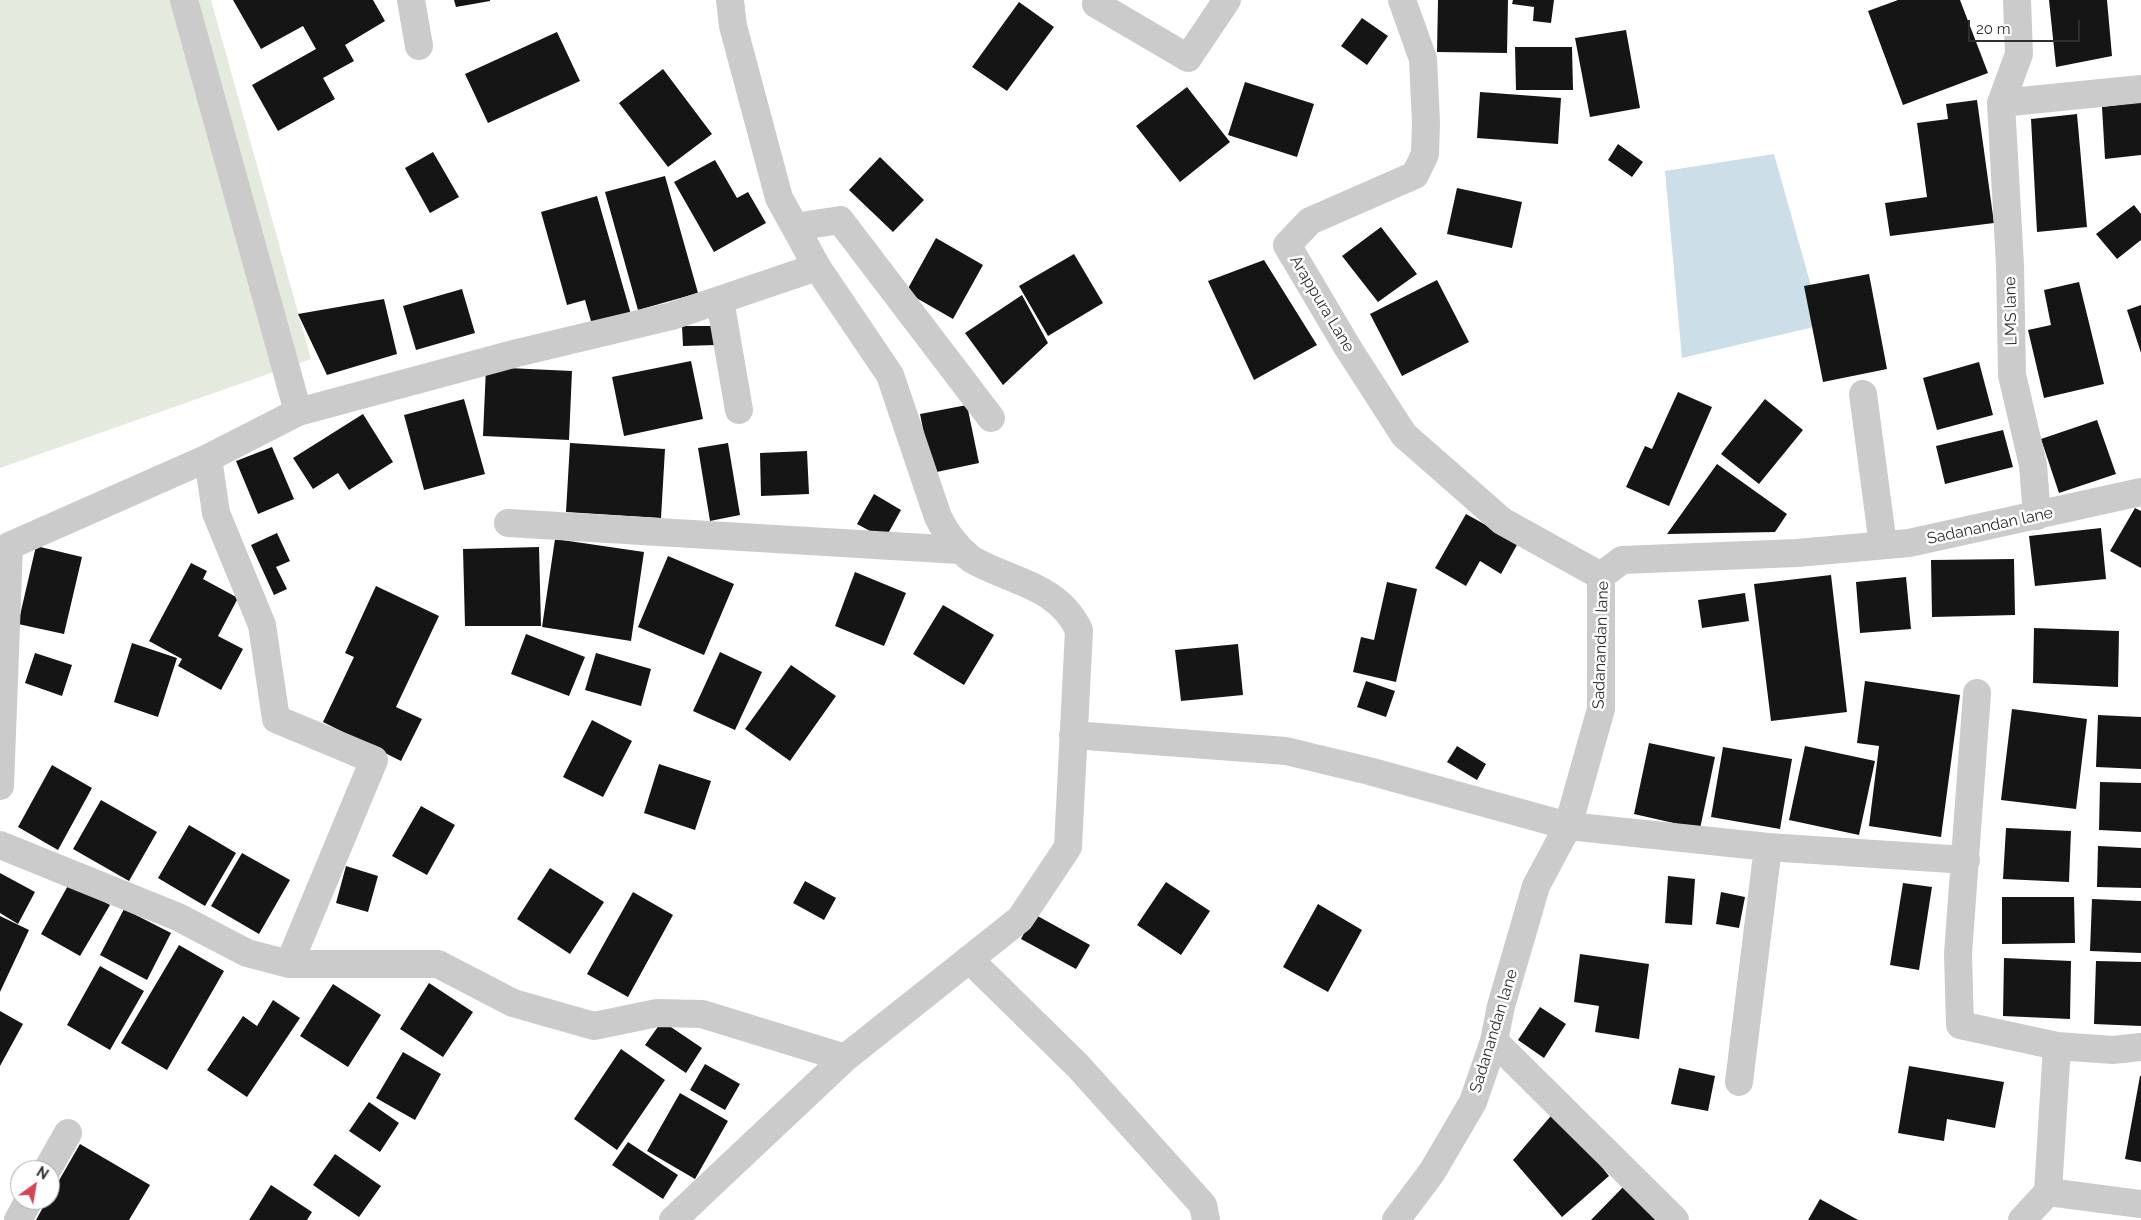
<!DOCTYPE html>
<html>
<head>
<meta charset="utf-8">
<style>
	body { margin:0 }
	#map { position:relative; width:2141px; height:1220px; overflow:hidden; background:#fff; font-family:Raleway,sans-serif }
	canvas { display:block }
	.north { position:absolute; left:10px; top:1160px; width:50px; height:50px; box-sizing:border-box; background:#fff; border:1px solid #ababab; border-radius:50%; rotate:32deg; font-size:14px; font-weight:700; line-height:20px; text-align:center; color:#2e2e2e }
	.north::after { content:''; display:block; margin:auto; width:18px; height:22px; background:#d04655; clip-path:polygon(50% 0,100% 100%,50% 72%,0 100%) }
	.scale { position:absolute; left:1968px; top:20px; width:112px; height:22px; box-sizing:border-box; border:2px solid #2e2e2e; border-top:0; padding-left:6px; font-size:15px; line-height:18px; white-space:nowrap; color:#2e2e2e; -webkit-text-stroke:4px #fff; paint-order:stroke }
</style>
</head>
<body>
<div id="map">
<canvas width="2141" height="1220"></canvas>
<div class="north">N</div>
<div class="scale">20 m</div>
</div>
<script>
const ctx = document.querySelector('canvas').getContext('2d');
ctx.lineJoin = 'round';
function fillPath(path, color) {
  ctx.fillStyle = color;
  ctx.fill(path, 'evenodd');
}
function stroke(path, color, width, dash) {
  ctx.strokeStyle = color;
  ctx.lineWidth = width;
  ctx.lineCap = dash ? 'butt' : 'round';
  ctx.setLineDash(dash || []);
  ctx.stroke(path);
}
function label(font, color, halo, rows, align = 'center') {
  ctx.font = font + ' Raleway,sans-serif';
  ctx.lineWidth = 5;
  ctx.setLineDash([]);
  ctx.textBaseline = 'middle';
  ctx.strokeStyle = halo;
  ctx.fillStyle = color;
  for (const [text, x, y, turn = 0] of rows) {
    ctx.save();
    ctx.translate(x, y);
    ctx.rotate((+turn || 0) * Math.PI / 180);
    ctx.textAlign = isNaN(turn) ? turn : align;
    if (halo) ctx.strokeText(text, 0, 0);
    ctx.fillText(text, 0, 0);
    ctx.restore();
  }
}
fillPath(new Path2D(`
	M0 0H211L311 359 0 468Z`), '#e5eade');
fillPath(new Path2D(`
	M1774 154 1822 325 1682 358 1665 171Z`), '#ccdee7');
fillPath(new Path2D(`
	M233 0H373L385 21 345 45 354 61 323 78 335 99 278 131 252 85 316 49 303 26 261 49Z
	M454 0H490V1L456 7Z
	M1438 0H1508L1507 53 1437 52Z
	M1513 0H1554L1551 23 1533 21 1534 7 1512 4Z
	M1898 0H1960L1988 73 1903 105 1868 11Z
	M2049 0H2107L2112 56 2056 67Z
	M1019 2 1054 27 1007 91 972 67Z
	M1362 18 1388 36 1367 65 1341 46Z
	M1626 30 1640 108 1590 117 1575 38Z
	M557 32 580 81 488 123 465 74Z
	M1515 47H1572L1573 90H1516Z
	M663 69 712 134 668 167 619 103Z
	M1245 82 1314 104 1297 157 1228 135Z
	M1187 87 1230 142 1180 182 1136 126Z
	M1480 92 1561 98 1558 144 1477 138Z
	M1977 100 1994 223 1890 236 1885 203 1927 197 1917 123 1948 119 1946 104Z
	M2141 102V155L2105 159 2102 107Z
	M2077 114 2087 227 2037 232 2031 119Z
	M1618 144 1643 162 1632 177 1608 160Z
	M433 152 459 197 430 213 405 168Z
	M880 157 924 200 893 232 849 190Z
	M715 160 737 198 748 192 766 223 714 252 674 182Z
	M665 176 698 293 638 310 605 192Z
	M1457 188 1522 202 1512 248 1447 234Z
	M597 196 632 318 593 328 585 300 567 305 541 212Z
	M2134 205 2141 214V240L2117 259 2096 234Z
	M1381 227 1417 274 1378 302 1342 256Z
	M936 238 983 265 953 319 906 292Z
	M1074 254 1103 303 1048 336 1019 286Z
	M1264 260 1317 345 1254 380 1208 281Z
	M1869 274 1887 369 1823 382 1804 286Z
	M1437 280 1469 342 1402 376 1370 314Z
	M2079 282 2104 384 2044 398 2028 330 2051 325 2044 290Z
	M462 289 475 333 416 350 403 306Z
	M1022 295 1048 343 1003 385 965 333Z
	M384 299 397 354 327 375 298 314Z
	M2141 305V353L2127 310Z
	M682 326H716V345L683 346Z
	M691 361 703 419 624 436 612 377Z
	M1979 362 1993 415 1937 430 1923 378Z
	M486 367 572 371 569 440 483 436Z
	M1678 392 1712 407 1669 506 1626 487 1645 446 1652 449Z
	M464 399 485 474 424 490 404 415Z
	M1765 399 1803 430 1759 484 1721 454Z
	M967 405 979 463 932 473 920 414Z
	M363 414 393 462 349 490 338 473 313 489 293 458Z
	M2097 420 2116 474 2059 493 2041 439Z
	M2003 430 2013 467 1945 484 1936 446Z
	M570 443 665 449 661 518 566 512Z
	M728 443 740 515 710 521 698 448Z
	M272 447 294 499 258 514 236 461Z
	M807 451 809 494 761 496 760 453Z
	M1717 464 1787 514 1775 532 1667 534Z
	M874 494 901 510 885 539 857 524Z
	M2135 508 2141 511V568L2110 551Z
	M1466 514 1518 543 1501 574 1480 561 1466 586 1435 568Z
	M2101 528 2106 579 2035 586 2029 536Z
	M277 533 290 561 276 567 287 589 274 595 251 545Z
	M555 539 644 552 631 641 542 627Z
	M36 546 82 557 64 634 18 624Z
	M539 547 541 626H465L463 549Z
	M668 556 734 584 704 655 638 627Z
	M2014 559 2015 615 1932 617 1931 560Z
	M191 563 207 571 203 579 238 598 218 636 243 649 221 690 178 666 182 659 149 641Z
	M855 572 906 593 884 646 835 626Z
	M1831 575 1847 712 1771 721 1754 584Z
	M1906 577 1911 629 1860 633 1856 582Z
	M1387 582 1417 589 1396 682 1353 672 1361 637 1374 640Z
	M376 586 439 616 396 707 422 719 401 761 323 722 354 657 345 653Z
	M1745 593 1749 621 1702 628 1698 600Z
	M943 605 994 635 964 685 913 654Z
	M2034 628 2119 631 2118 687 2033 683Z
	M526 634 585 657 569 696 511 674Z
	M132 643 177 658 158 717 114 702Z
	M1238 644 1243 695 1181 701 1175 650Z
	M720 652 762 672 735 730 693 711Z
	M35 653 72 665 62 696 25 683Z
	M596 653 651 669 641 706 585 690Z
	M791 665 836 696 790 761 745 729Z
	M1366 681 1395 691 1386 717 1357 707Z
	M1865 681 1960 695 1941 837 1869 826 1879 746 1857 743Z
	M2012 709 2087 719 2076 809 2001 800Z
	M2098 715 2141 717V769L2096 767Z
	M592 720 632 741 603 797 563 777Z
	M1649 743 1715 757 1700 829 1634 814Z
	M1457 746 1486 764 1477 780 1447 762Z
	M1805 746 1875 761 1859 835 1789 820Z
	M1723 747 1792 759 1780 829 1711 817Z
	M659 764 711 781 695 830 644 813Z
	M52 765 92 788 58 850 18 827Z
	M2100 782 2141 783V832L2099 830Z
	M101 800 157 832 129 881 73 849Z
	M421 806 455 825 427 875 392 856Z
	M189 825 236 853 205 906 158 878Z
	M2006 828 2071 831 2069 882 2003 879Z
	M2098 846 2141 848V888L2097 887Z
	M242 853 290 880 259 934 211 906Z
	M346 866 378 876 368 912 336 903Z
	M550 868 604 902 570 954 517 919Z
	M0 873 35 892 18 924 0 913Z
	M1668 876 1695 879 1692 925 1665 923Z
	M805 881 836 898 824 920 793 903Z
	M70 882 110 905 80 956 41 934Z
	M1166 882 1210 911 1181 955 1137 925Z
	M1903 883 1932 887 1919 970 1890 965Z
	M633 892 673 915 628 997 587 974Z
	M1721 892 1745 897 1739 928 1716 924Z
	M2002 897H2074L2075 943 2002 944Z
	M2092 899 2141 901V953L2090 951Z
	M1318 904 1362 930 1328 992 1283 967Z
	M124 909 171 933 147 980 100 955Z
	M1034 914 1090 945 1076 969 1021 939Z
	M0 916 29 930 0 992Z
	M179 945 224 971 167 1070 121 1043Z
	M1580 954 1649 964 1639 1039 1595 1032 1599 1006 1574 1002Z
	M2004 958 2071 961 2070 1019 2003 1016Z
	M2096 961 2141 962V1026L2094 1024Z
	M100 966 144 991 110 1050 67 1025Z
	M429 983 473 1012 443 1057 400 1029Z
	M333 984 381 1015 348 1067 300 1036Z
	M273 1000 300 1018 247 1097 207 1070 243 1016 257 1026Z
	M1540 1007 1566 1024 1544 1058 1518 1040Z
	M0 1011 23 1024 0 1066Z
	M662 1021 702 1048 686 1073 645 1045Z
	M621 1049 665 1080 617 1150 574 1119Z
	M403 1052 441 1074 415 1120 376 1098Z
	M705 1064 740 1084 725 1110 690 1090Z
	M1909 1066 2004 1082 1995 1128 1947 1119 1944 1141 1898 1133Z
	M1679 1068 1715 1076 1708 1111 1671 1104Z
	M2140 1076H2141V1162L2125 1159Z
	M680 1093 728 1121 695 1179 647 1151Z
	M369 1102 399 1123 380 1152 349 1131Z
	M1556 1110 1609 1176 1562 1217 1513 1160Z
	M628 1142 678 1175 663 1199 612 1165Z
	M80 1144 150 1185 129 1220H36L47 1200H50V1196Z
	M335 1154 381 1186 359 1217 313 1185Z
	M1627 1183 1664 1220H1591Z
	M271 1185 312 1212 307 1220H249Z
	M1820 1199 1858 1220H1808Z`), '#151515');
stroke(new Path2D(`
	M411 0 419 46
	M1402 0 1423 59 1426 122 1425 154 1415 175 1310 221 1287 245 1348 348 1404 435 1502 521 1601 576
	M2017 0 2019 54 2001 103 2141 89
	M1096 4 1188 58 1227 0
	M2001 103 2010 265 2012 375 2033 465 2037 516
	M795 227 840 220 991 418
	M720 300 739 410
	M1863 394 1883 545
	M298 412 517 353 672 316 817 267
	M208 458 216 513 262 625 276 719 374 760 289 964
	M508 523 959 550
	M1977 693 1958 954 1960 1025 2057 1046 2048 1192 2022 1220
	M1073 735 1286 751 1369 771 1568 826 1768 847 1966 860
	M0 786 9 546 208 458 298 412 184 0
	M0 845 178 917 247 953 289 964H438L513 1003 594 1026 657 1013 702 1014 845 1058
	M969 959 1078 1066 1203 1205 1206 1220
	M1494 1041 1675 1220
	M2057 1046 2113 1050 2141 1047
	M1739 1082 1768 847
	M47 1170 68 1133
	M2048 1192 2141 1204
	M18 1220 29 1200
	M673 1220 845 1058 1020 919 1068 847 1079 630C1057 584 1010 582 971 559 956 547 946 534 938 517L890 375 817 267 779 198 733 26 730 0
	M1396 1220 1432 1172 1473 1102 1494 1041 1501 1006 1536 886 1568 826 1601 709V576L1622 560 1797 553 1909 543 2141 492`), '#cbcbcb', 28);
label('16px', '#2e2e2e', '#fff', [
	["Arappura Lane",1322,304,59],
	["LMS lane",2011,311,-91],
	["Sadanandan lane",1990,526,-12],
	["Sadanandan lane",1601,645,-88],
	["Sadanandan lane",1494,1031,-73]
]);
</script>
</body>
</html>
